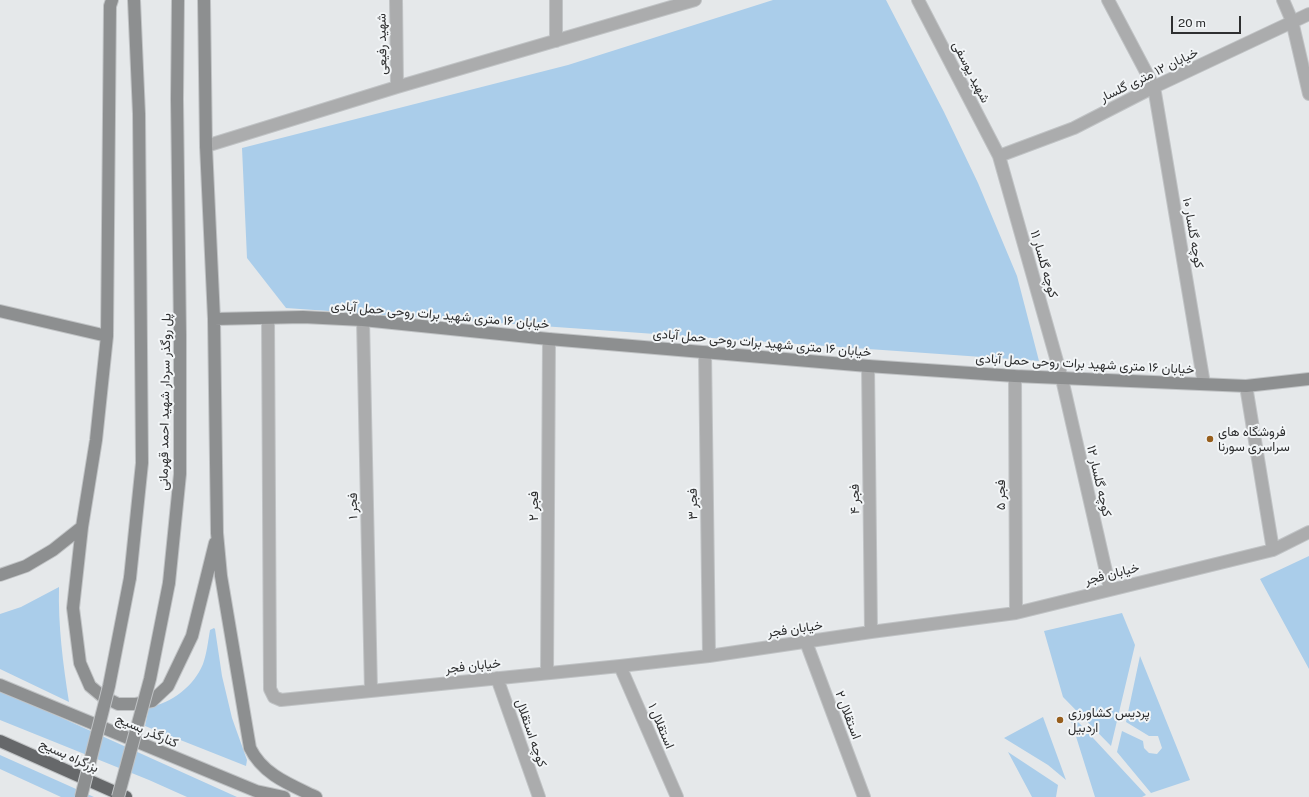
<!DOCTYPE html>
<html>
<head>
<meta charset="utf-8">
<style>
	body { margin:0 }
	#map { position:relative; width:1309px; height:797px; overflow:hidden; background:#e5e8ea; font-family:"Public Sans",sans-serif }
	canvas { display:block }
	.scale { position:absolute; left:1171px; top:16px; width:70px; height:18px; box-sizing:border-box; border:2px solid #2e2f30; border-top:0; padding-left:5px; font-size:12px; line-height:14px; white-space:nowrap; color:#2e2f30; -webkit-text-stroke:3px #f2f5f7; paint-order:stroke }
</style>
</head>
<body>
<div id="map">
<canvas width="1309" height="797"></canvas>
<div class="scale">20 m</div>
</div>
<script>
const ctx = document.querySelector('canvas').getContext('2d');
ctx.lineJoin = 'round';
function fillPath(path, color) {
  ctx.fillStyle = color;
  ctx.fill(path, 'evenodd');
}
function stroke(path, color, width, dash) {
  ctx.strokeStyle = color;
  ctx.lineWidth = width;
  ctx.lineCap = dash ? 'butt' : 'round';
  ctx.setLineDash(dash || []);
  ctx.stroke(path);
}
function label(font, color, halo, rows, align = 'center') {
  ctx.font = font + ' "Public Sans",Vazirmatn,sans-serif';
  ctx.lineWidth = 4;
  ctx.setLineDash([]);
  ctx.textBaseline = 'middle';
  ctx.strokeStyle = halo;
  ctx.fillStyle = color;
  for (const [text, x, y, turn = 0] of rows) {
    ctx.save();
    ctx.translate(x, y);
    ctx.rotate((+turn || 0) * Math.PI / 180);
    ctx.textAlign = isNaN(turn) ? turn : align;
    if (halo) ctx.strokeText(text, 0, 0);
    ctx.fillText(text, 0, 0);
    ctx.restore();
  }
}
fillPath(new Path2D(`
	M773 0H886L944 112 978 183 1017 276 1039 361 286 308 247 258 242 148 568 65Z
	M1309 556V669L1260 579Z
	M59 587C58 625 63 664 69 702L0 669V614L21 607Z
	M1122 613 1135 645 1111 746 1063 697 1044 631Z
	M214 628 215 629 222 676 232 718 247 760 246 766 145 726 149 707C172 703 194 686 203 664 207 653 208 641 210 630Z
	M1140 656 1190 780 1151 793 1117 752 1122 731 1143 741 1144 748 1149 753 1157 754 1162 748 1158 736H1149L1126 722Z
	M0 690 237 797H187L149 780 0 720Z
	M1068 711 1146 795 1142 797H1095Z
	M1043 717 1066 780 1048 765 1004 738Z
	M1008 752 1058 785 1056 797H1032Z
	M0 755 94 797H61L0 769Z`), '#aacdea');
const street = new Path2D(`
	M396 0 397 87
	M556 0V41
	M918 0 999 156 1062 379 1110 589
	M1108 0 1154 87 1204 384
	M1283 0 1292 21 1309 94
	M206 146 397 87 695 0
	M999 156 1074 128 1154 87 1309 14
	M268 318 270 689 274 697 281 700 620 666 709 656 871 632 1016 613 1273 550 1309 532
	M363 320 371 691
	M705 352 709 656
	M868 366 871 632
	M1015 376 1016 613
	M1246 386 1273 550
	M806 642 864 797
	M620 666 677 797
	M547 673 549 339
	M497 678 539 797`);
const secondary = new Path2D(`
	M204 0 206 146 214 319 217 533 221 576 250 748C263 775 291 785 316 797
	M0 311 107 336
	M214 319 303 317 363 320 549 339 868 366 1015 376 1246 386 1309 379
	M82 527 73 608 80 663 90 686 102 696 118 704H136L152 701 168 686 192 636 215 543
	M0 575 26 566 53 550 82 527 96 440 107 336 110 6 112 0
	M130 578 142 463 139 114 134 0
	M169 583 180 474V335L177 99 178 0
	M0 685 256 791 284 797`);
const highway = new Path2D(`
	M0 741 126 797`);
stroke(street, '#c0c3c5', 14);
stroke(secondary, '#c0c3c5', 14);
stroke(highway, '#c0c3c5', 14);
stroke(street, '#abacad', 12);
stroke(secondary, '#8d8f90', 12);
stroke(highway, '#66686a', 12);
const secondaryBridge = new Path2D(`
	M81 797 109 686 130 578
	M118 797 150 679 169 583`);
stroke(secondaryBridge, '#c0c3c5', 14, []);
stroke(secondaryBridge, '#8d8f90', 12);
for (const [x, y, r, color] of [
	[1210,439,4,"#975e1c"],
	[1060,720,4,"#975e1c"]
]) {
  const dot = new Path2D();
  dot.arc(x, y, r, 0, 2 * Math.PI);
  ctx.fillStyle = color;
  ctx.fill(dot);
  stroke(dot, '#f2f5f7', 1.5);
}
label('13px', '#2e2f30', '#f2f5f7', [
	["شهید رفیعی",382,44,-91],
	["شهید یوسفی",971,72,63],
	["خیابان ۱۲ متری گلسار",1149,75,-26],
	["کوچه گلسار ۱۰",1193,233,80],
	["کوچه گلسار ۱۱",1044,264,74],
	["خیابان ۱۶ متری شهید برات روحی حمل آبادی",440,315,5],
	["خیابان ۱۶ متری شهید برات روحی حمل آبادی",762,343,5],
	["خیابان ۱۶ متری شهید برات روحی حمل آبادی",1085,364,3],
	["پل روگذر سردار شهید احمد قهرمانی",165,402,-89],
	["کوچه گلسار ۱۲",1099,481,77],
	["فجر ۵",1001,495,-90],
	["فجر ۴",855,499,-91],
	["فجر ۳",693,504,-91],
	["فجر ۱",353,506,-91],
	["فجر ۲",534,506,-90],
	["خیابان فجر",1112,574,-14],
	["خیابان فجر",795,629,-8],
	["خیابان فجر",473,666,-6],
	["استقلال ۲",848,715,69],
	["استقلال ۱",661,726,67],
	["کنارگذر بسیج",147,731,23],
	["کوچه استقلال",531,733,71],
	["بزرگراه بسیج",69,756,24]
]);
label('13px', '#2e2f30', '#f2f5f7', [
	["فروشگاه های",1218,432],
	["سراسری سورنا",1218,447],
	["پردیس کشاورزی",1068,713],
	["اردبیل",1068,728]
], 'left');
</script>
</body>
</html>
